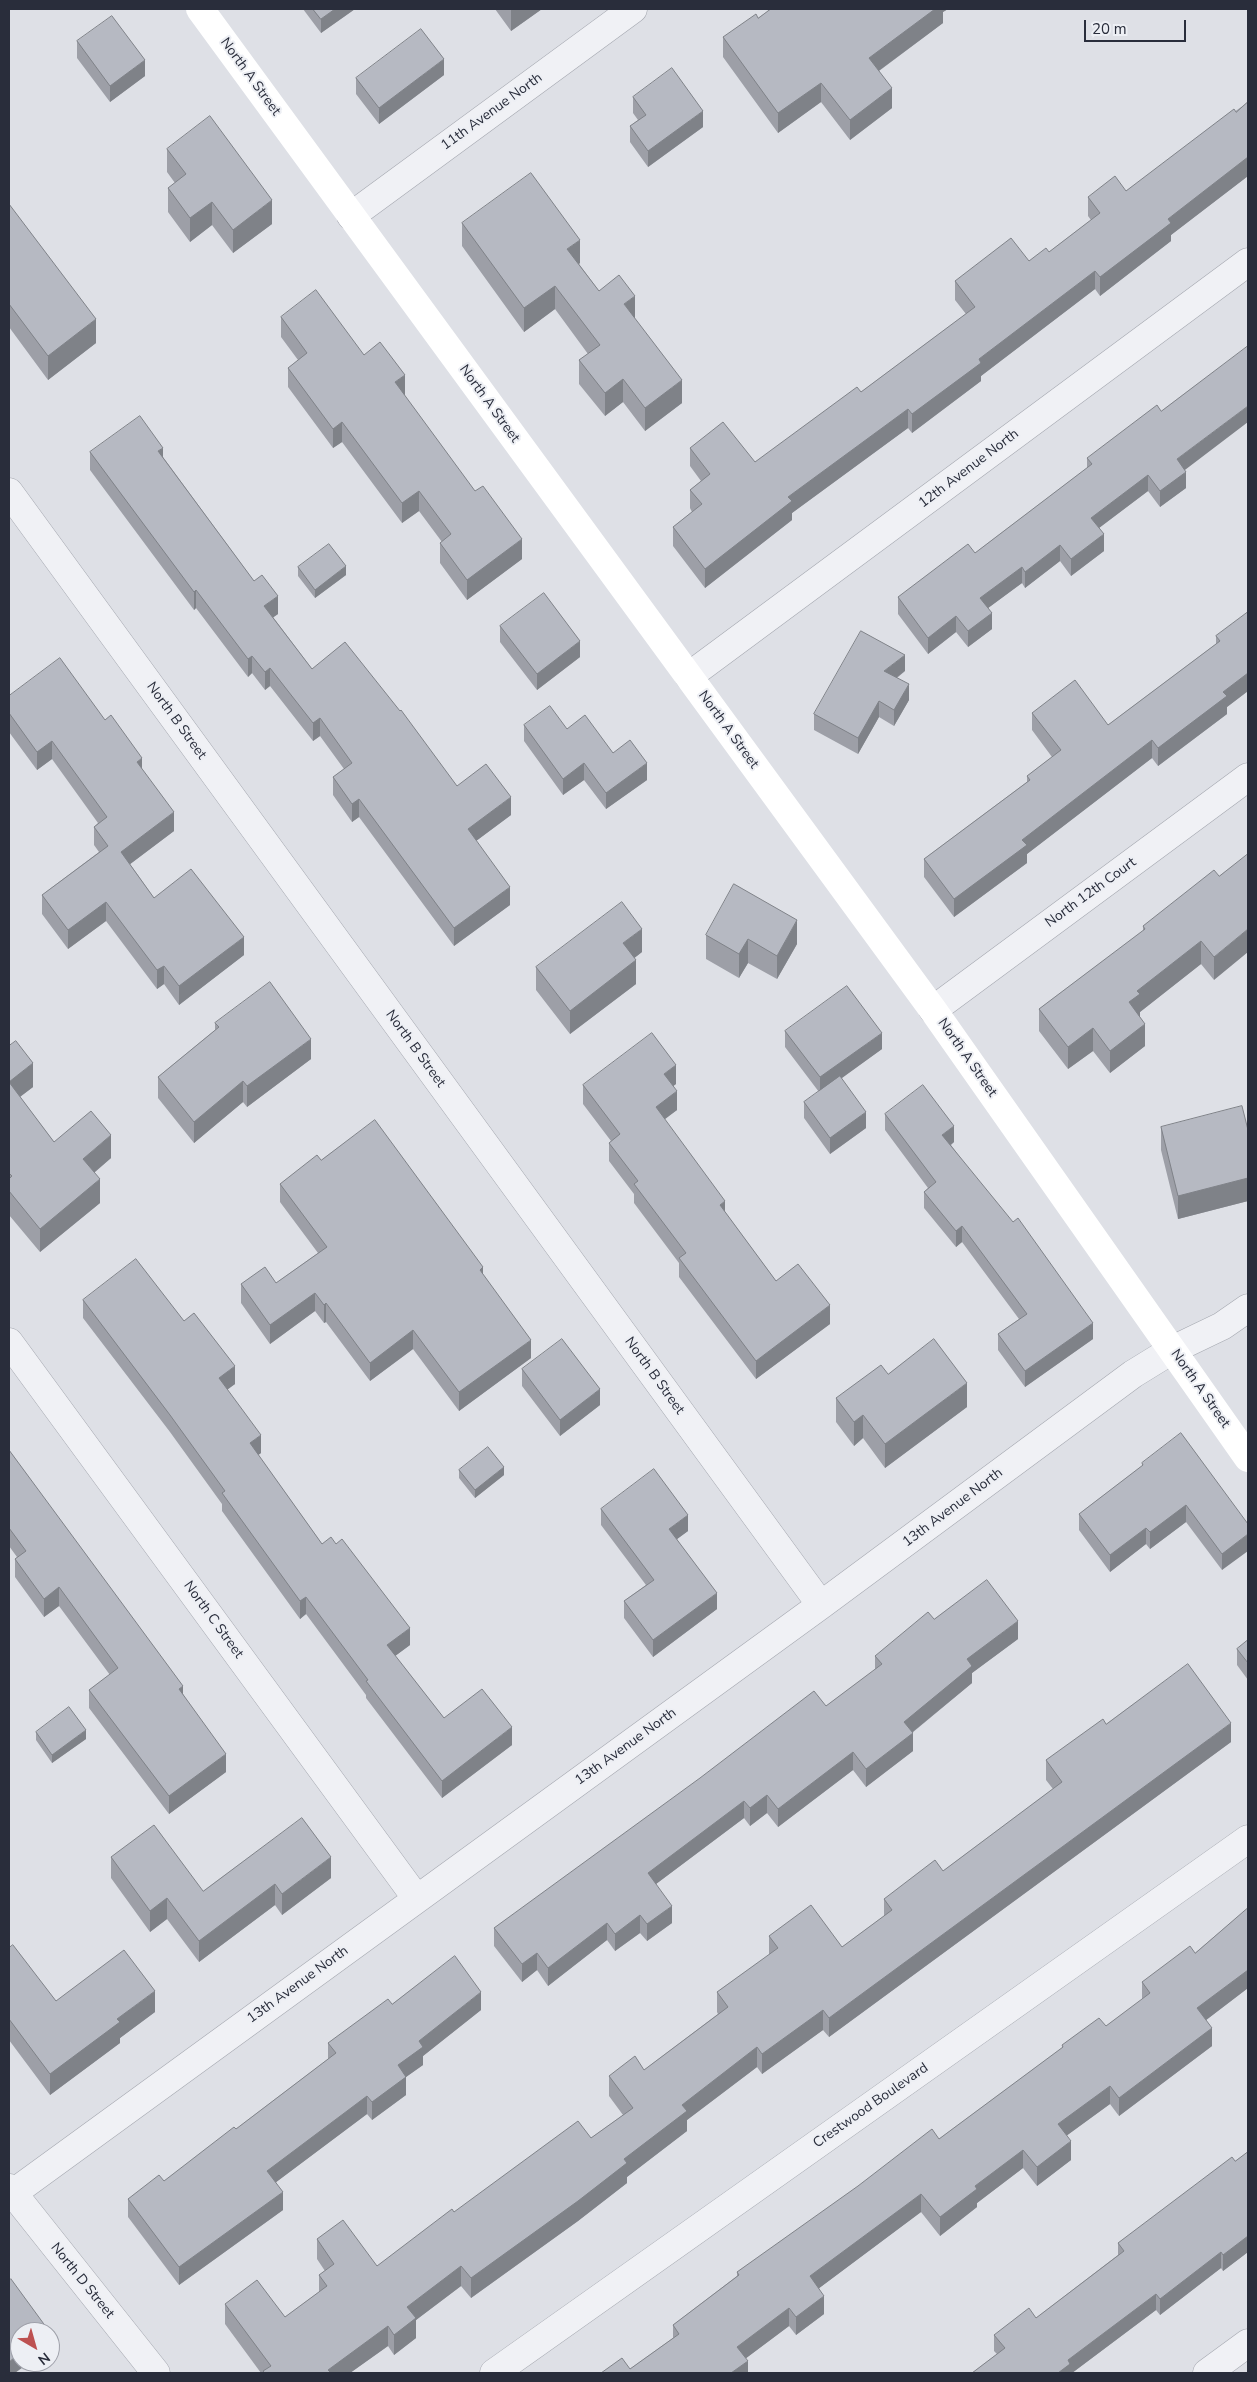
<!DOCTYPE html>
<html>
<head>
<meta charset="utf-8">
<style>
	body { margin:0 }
	#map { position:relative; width:1257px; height:2382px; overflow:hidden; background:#dee0e6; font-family:"Nunito Sans",sans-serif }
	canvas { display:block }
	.frame { position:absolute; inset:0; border:10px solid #292d3b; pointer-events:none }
	.north { position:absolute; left:10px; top:2322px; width:50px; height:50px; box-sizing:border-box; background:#edeff4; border:1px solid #9fa1aa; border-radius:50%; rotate:142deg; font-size:14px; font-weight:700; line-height:20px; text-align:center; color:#292d3b }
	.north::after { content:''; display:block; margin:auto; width:18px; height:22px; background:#bd5151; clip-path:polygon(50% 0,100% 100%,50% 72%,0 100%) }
	.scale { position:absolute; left:1084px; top:20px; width:102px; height:22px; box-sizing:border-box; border:2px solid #292d3b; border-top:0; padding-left:6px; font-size:15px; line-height:18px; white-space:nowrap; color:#292d3b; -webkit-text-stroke:4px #edeff4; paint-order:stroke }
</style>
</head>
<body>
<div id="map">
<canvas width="1257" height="2382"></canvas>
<div class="frame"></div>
<div class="north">N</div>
<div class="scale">20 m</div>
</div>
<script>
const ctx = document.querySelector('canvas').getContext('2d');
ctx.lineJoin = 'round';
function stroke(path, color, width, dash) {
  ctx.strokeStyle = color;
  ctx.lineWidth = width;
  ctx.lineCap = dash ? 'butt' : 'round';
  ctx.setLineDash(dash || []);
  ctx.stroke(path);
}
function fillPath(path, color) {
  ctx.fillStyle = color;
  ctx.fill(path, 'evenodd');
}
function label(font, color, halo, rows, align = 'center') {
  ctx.font = font + ' "Nunito Sans",sans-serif';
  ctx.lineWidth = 4;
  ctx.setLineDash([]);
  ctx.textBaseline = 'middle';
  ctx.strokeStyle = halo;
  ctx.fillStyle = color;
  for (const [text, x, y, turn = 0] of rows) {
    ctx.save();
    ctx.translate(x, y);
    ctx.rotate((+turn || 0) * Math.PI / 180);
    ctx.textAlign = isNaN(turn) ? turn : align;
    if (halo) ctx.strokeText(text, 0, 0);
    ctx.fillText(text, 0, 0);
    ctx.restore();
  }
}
const street = new Path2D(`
	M351 216 633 9
	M9 492 821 1605
	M689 676 1248 262
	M933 1010 1248 777
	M9 1342 417 1899
	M9 2188 156 2373
	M9 2196 821 1605 1133 1374 1172 1350 1222 1326 1248 1308
	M494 2373 1248 1839
	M1207 2373 1248 2343`);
stroke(street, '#a4a7af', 29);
stroke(street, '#f0f1f5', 28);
stroke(new Path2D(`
	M200 9 933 1010 1248 1458`), '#fff', 28);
fillPath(new Path2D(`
	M303 9H355L321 33Z
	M495 9H542L511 31Z
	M771 9H948L943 12V23L879 71 892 108 850 140 821 102 778 133 723 57V37L758 18Z
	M77 41 145 76 110 102 77 58Z
	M444 75 379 124 356 94V78Z
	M633 97 703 127 648 167 630 142V126L638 120 633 113Z
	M1248 102V176L1171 235V241L1100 296 1095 289 981 376V381L912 433 908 428 792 513V520L705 588 673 546V527L692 512 690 508V490L701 481 690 466V448L755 462 861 392 966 314 955 300V281L1029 261 1049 252 1091 220 1088 216V197L1126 191Z
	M167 149 272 224 233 253 212 225 190 242 168 212V188L175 183 167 172Z
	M9 204 96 343 48 380 9 327Z
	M462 223 580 263 579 264 682 403 645 431 623 402 605 416 579 384V360L588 354 555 309 524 332 462 246Z
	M281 317 364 355 405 395H404L522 559 467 600 440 563V543L442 542 419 511 402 523 342 442 333 448 288 387V368L298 360 281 337Z
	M90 452 163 457 278 614 273 617 312 669 457 786 511 815 476 841 510 905 454 946 359 817 352 822 333 795V777L344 769 320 736 313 741 270 686 265 690 252 673 248 677 196 608 194 610 90 470Z
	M1087 458 1184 470 1186 488 1160 507 1148 491 1099 528 1104 551 1071 576 1060 561 1025 588 1022 583 988 608 992 629 968 647 956 632 928 654 898 614V597L975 553 1087 468Z
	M298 567 346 575 315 598 298 576Z
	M1248 612V691L1227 707V714L1158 766 1152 758 1027 854V863L954 917 924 877V859L1027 782V776L1052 757 1032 730V713L1108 725 1216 644V636Z
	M500 626 580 657 537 690 500 642Z
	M905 671 897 678 909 700 894 726 879 717 858 754 814 730V714Z
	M9 696 105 720 142 769 174 831 130 864 154 898 244 955 179 1005 164 984 157 989 106 921 68 949 42 914V895L99 852 94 845V827L98 823 52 759 37 770 9 732Z
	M524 725 567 729 613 753 647 780 606 809 584 780 563 795 524 741Z
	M1219 876 1214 980 1201 964 1140 1012 1139 1017 1145 1046 1110 1073 1093 1051 1068 1069 1039 1031V1009L1143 931V926Z
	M706 935 797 944 777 979 748 963 739 978 706 959Z
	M642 952 634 958 636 984 570 1034 536 990V967Z
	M215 1023 311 1059 247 1107 243 1102 194 1143 158 1098V1077L215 1030Z
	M785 1031 882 1049 841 1078 866 1128 830 1154 804 1118V1102L819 1092 785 1047Z
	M9 1046 33 1087 20 1097 54 1142 111 1158 94 1173 100 1203 40 1252 9 1215Z
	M676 1084 673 1086 677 1110 664 1119 725 1212 776 1281 830 1324 756 1379 679 1277V1263L634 1203V1194L609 1161V1143L611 1141 583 1104V1085Z
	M885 1114 954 1142 951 1145 1093 1339 1025 1387 998 1350V1334L1019 1319 962 1242 956 1247 924 1208V1192L928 1188 885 1130Z
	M1161 1127 1248 1130V1201L1178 1219 1161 1150Z
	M321 1160 483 1275 531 1358 459 1411 413 1349 370 1381 326 1322 324 1323 315 1311 270 1344 241 1303V1284L276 1283 318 1253 280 1202V1184Z
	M83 1300 184 1321 235 1384 227 1389 261 1453 258 1455 322 1544 410 1645 395 1656 444 1718 512 1745 442 1798 366 1698V1695L306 1614 300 1619 222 1511V1504L170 1432 83 1318Z
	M522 1369 600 1405 560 1436 522 1386Z
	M888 1374 967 1407 885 1468 863 1438 854 1446 836 1422V1398Z
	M9 1450 183 1694 226 1772 169 1814 89 1708V1690L110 1675 59 1606 44 1617 15 1577V1559L17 1557 9 1546Z
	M1142 1463 1248 1524 1222 1570 1186 1522 1150 1549 1146 1544 1110 1572 1079 1530V1514L1142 1466Z
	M459 1470 504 1475 475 1498 459 1478Z
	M601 1509 688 1531 677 1539 717 1609 653 1657 624 1618V1601L646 1585 601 1525Z
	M934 1619 1018 1639 972 1673V1683L912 1733 913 1751 866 1787 853 1770 778 1827 767 1813 750 1826 744 1818 656 1884 672 1923 647 1941 640 1933 615 1951 607 1940 548 1986 537 1970 522 1982 494 1946V1928L826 1706 875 1670V1656Z
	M1248 1640V1680L1237 1665V1649Z
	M1106 1724 1231 1742 829 2037 823 2030 762 2074 757 2067 687 2120V2131L627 2177V2183L578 2221 471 2298 461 2286 416 2320V2338L394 2355 388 2346 350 2373H261L225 2324V2304L285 2317 319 2292V2275L325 2271 317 2259V2239L377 2266 454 2212 591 2138 623 2115 609 2096V2076L644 2070 718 2014 717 2012V1992L769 1955V1936L842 1947 884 1916V1899L943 1871 1053 1789 1046 1780V1760Z
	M36 1732 86 1739 52 1763 36 1740Z
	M111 1857 203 1891 331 1878 282 1915 275 1905 199 1962 167 1919 150 1932 111 1878Z
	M1248 1908V1988L1206 2020 1212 2046 1119 2116 1110 2104 1067 2135 1071 2160 1037 2186 1023 2168 977 2203V2207L940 2236 921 2212 819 2288 824 2314 796 2335 789 2326 746 2358 748 2373 630 2369 673 2338V2325L737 2276V2272L939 2139 1062 2048V2045L1106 2026 1142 2000V1982L1195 1953Z
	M9 1948 56 2001 155 2012 120 2038V2043L50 2095 9 2040Z
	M392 2004 481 2010 423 2056V2065L406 2077V2095L372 2120 367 2114 276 2182 283 2210 179 2285 128 2217V2199L164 2181 236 2129 328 2059V2043Z
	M1248 2152V2252L1223 2271 1221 2268 1160 2315 1156 2310 1072 2373H972L997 2354 994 2351V2335L1036 2318 1118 2255V2243Z`), '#9d9fa7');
fillPath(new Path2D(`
	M335 9H355L321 33V19Z
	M511 9H542L511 31Z
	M935 9H948L943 12V23L869 78V58Z
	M444 59V75L379 124V108Z
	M145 60V76L110 102V86Z
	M821 83V102L778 133V113Z
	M892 88V108L850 140V120Z
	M703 111V127L648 167V151Z
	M1248 157V176L1171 235V241L1100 296V277L1168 219Z
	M272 200V224L233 253V230Z
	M212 202V225L190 242V218Z
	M580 240V263L567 272V249Z
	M1095 271V289L981 376V381L912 433V414L979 359Z
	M555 286V309L524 332V308Z
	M635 296V320L624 304Z
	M96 319V343L48 380V356Z
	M405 375V395L395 402V382Z
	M623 379V402L605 416V393Z
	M682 380V403L645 431V408Z
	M1248 406V422L1177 476V459Z
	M908 409V428L792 513V520L705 588V569L788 497Z
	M342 422V442L333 448V429Z
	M163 448V466L158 451Z
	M1186 472V488L1160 507V491Z
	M1148 475V491L1091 534V518Z
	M419 491V511L402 523V503Z
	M1104 534V551L1071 576V559Z
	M522 539V559L467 600V580Z
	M1060 545V561L1025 588V572Z
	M346 566V575L315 598V590Z
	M1022 567V583L980 614V598Z
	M196 590V608L194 610V592Z
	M278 596V614L264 624V606Z
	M992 613V629L968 647V631Z
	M956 616V632L928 654V638Z
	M580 641V657L537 690V674Z
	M905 655V671L884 687V671Z
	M252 656V673L248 677V659Z
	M270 668V686L265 690V672Z
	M1248 673V691L1227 707V714L1158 766V748L1223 692Z
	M909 684V700L894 726V710Z
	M879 701V717L858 754V738Z
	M320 718V736L313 741V723Z
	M1152 740V758L1027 854V863L954 917V899L1022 840Z
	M52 741V759L37 770V752Z
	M142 758V777L137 762Z
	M584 763V780L563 795V779Z
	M647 763V780L606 809V793Z
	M511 797V815L468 847V829Z
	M359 799V817L352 822V804Z
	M174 812V831L121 871V852Z
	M510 887V905L454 946V928Z
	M106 902V921L68 949V930Z
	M797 920V944L777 979V956Z
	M642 929V952L623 967V943Z
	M1248 929V952L1214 980V957Z
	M244 937V955L179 1005V986Z
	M748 939V963L739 978V954Z
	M1201 941V964L1140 1012V1017L1129 1025V1002L1137 991Z
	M636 960V984L570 1034V1011Z
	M164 966V984L157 989V970Z
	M1145 1024V1046L1110 1073V1051Z
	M1093 1028V1051L1068 1069V1047Z
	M882 1033V1049L820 1094V1077Z
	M311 1039V1059L247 1107V1086Z
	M33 1063V1087L9 1105V1082Z
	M676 1065V1084L664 1093V1074Z
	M243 1081V1102L194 1143V1122Z
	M677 1091V1110L656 1126V1107Z
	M866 1112V1128L830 1154V1138Z
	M954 1126V1142L942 1151V1135Z
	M111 1135V1158L83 1182V1159Z
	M1248 1178V1201L1178 1219V1196Z
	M100 1179V1203L40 1252V1229Z
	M725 1201V1219L720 1205Z
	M962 1226V1242L956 1247V1231Z
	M483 1267V1286L480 1270Z
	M315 1293V1311L270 1344V1325Z
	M326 1303V1322L324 1323V1305Z
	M830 1305V1324L756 1379V1361Z
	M1093 1323V1339L1025 1387V1371Z
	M413 1330V1349L370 1381V1363Z
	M531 1340V1358L459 1411V1392Z
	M235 1366V1384L219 1396V1378Z
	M967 1383V1407L885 1468V1444Z
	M600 1389V1405L560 1436V1420Z
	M863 1415V1438L854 1446V1422Z
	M261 1435V1453L250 1461V1443Z
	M504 1467V1475L475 1498V1490Z
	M1186 1505V1522L1150 1549V1532Z
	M688 1515V1531L669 1545V1529Z
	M1146 1528V1544L1110 1572V1555Z
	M1248 1534V1551L1222 1570V1554Z
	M59 1587V1606L44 1617V1599Z
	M717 1593V1609L653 1657V1640Z
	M306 1597V1614L300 1619V1601Z
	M1018 1621V1639L972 1673V1683L904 1739V1722L967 1659Z
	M410 1628V1645L387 1662V1645Z
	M183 1686V1704L179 1689Z
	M1231 1723V1742L829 2037V2018Z
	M512 1727V1745L442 1798V1781Z
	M86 1730V1739L52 1763V1755Z
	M913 1733V1751L866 1787V1769Z
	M853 1752V1770L778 1827V1809Z
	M226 1754V1772L169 1814V1796Z
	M767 1795V1813L750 1826V1808Z
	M744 1801V1818L648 1890V1873Z
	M331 1857V1878L282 1915V1894Z
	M275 1884V1905L199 1962V1941Z
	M167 1898V1919L150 1932V1911Z
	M672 1906V1923L647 1941V1924Z
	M640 1915V1933L615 1951V1934Z
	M607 1923V1940L548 1986V1968Z
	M537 1953V1970L522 1982V1964Z
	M1248 1970V1988L1197 2027V2008Z
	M155 1991V2012L120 2038V2043L50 2095V2074L117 2019Z
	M481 1992V2010L423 2056V2065L406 2077V2095L372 2120V2102L398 2065 419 2041Z
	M823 2010V2030L762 2074V2054Z
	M1212 2028V2046L1119 2116V2098Z
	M757 2047V2067L687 2120V2131L627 2177V2183L578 2221 471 2298V2278L624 2159 682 2105Z
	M1110 2086V2104L1058 2142V2124Z
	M367 2096V2114L267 2189V2171Z
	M1071 2141V2160L1037 2186V2167Z
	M1023 2150V2168L977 2203V2207L940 2236V2217L975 2186Z
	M283 2192V2210L179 2285V2267Z
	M921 2194V2212L810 2295V2276Z
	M1248 2236V2252L1223 2271V2255Z
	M1221 2252V2268L1160 2315V2299Z
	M461 2266V2286L416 2320V2338L394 2355V2335L407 2307Z
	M1156 2294V2310L1072 2373H1058L1068 2360Z
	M824 2296V2314L796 2335V2317Z
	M789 2308V2326L737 2365V2347Z
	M388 2326V2346L350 2373H328V2370Z
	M20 2353V2362H30L15 2373H9V2362Z
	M748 2361V2373H731Z`), '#7f8288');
const building = new Path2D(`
	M313 9H335L321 19Z
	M771 9H935L869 58 892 88 850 120 821 83 778 113 723 37 756 14 758 18Z
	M112 16 145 60 110 86 77 41Z
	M421 29 444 59 379 108 356 78Z
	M672 68 703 111 648 151 630 126 646 115 633 97Z
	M1248 102V157L1168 219 1171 223 1100 277 1095 271 979 359 981 363 912 414 908 409 788 497 792 501 705 569 673 527 702 504 690 490 710 474 690 448 723 422 755 462 857 387 861 392 975 307 955 281 1011 238 1029 261 1046 248 1049 252 1100 213 1088 197 1115 176 1126 191 1234 109 1236 112Z
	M210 116 272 200 233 230 212 202 190 218 168 188 186 174 167 149Z
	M531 173 580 240 567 249 599 291 619 275 635 296 624 304 682 380 645 408 623 379 605 393 579 360 600 345 555 286 524 308 462 223Z
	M9 204 96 319 48 356 9 304Z
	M316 290 364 355 380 342 405 375 395 382 475 491 483 486 522 539 467 580 440 543 451 534 419 491 402 503 342 422 333 429 288 368 307 353 281 317Z
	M1248 346V406L1177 459 1186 472 1160 491 1148 475 1091 518 1104 534 1071 559 1060 545 1025 572 1022 567 980 598 992 613 968 631 956 616 928 638 898 597 968 544 975 553 1092 464 1087 458 1157 405 1161 411Z
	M140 416 163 448 158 451 254 581 262 575 278 596 264 606 312 669 345 642 400 711 401 710 457 786 486 764 511 797 468 829 510 887 454 928 359 799 352 804 333 777 352 763 320 718 313 723 270 668 265 672 252 656 248 659 196 590 194 592 90 452Z
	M329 544 346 566 315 590 298 567Z
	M544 593 580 641 537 674 500 626Z
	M1248 612V673L1223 692 1227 696 1158 748 1152 740 1022 840 1027 845 954 899 924 859 1030 780 1027 776 1061 750 1032 713 1075 680 1108 725 1220 641 1216 636Z
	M861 631 905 655 884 671 909 684 894 710 879 701 858 738 814 714Z
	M60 658 105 720 111 715 142 758 137 762 174 812 121 852 154 898 191 869 244 937 179 986 164 966 157 970 106 902 68 930 42 895 108 846 94 827 107 817 52 741 37 752 9 713V696Z
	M550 706 567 729 585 715 613 753 630 740 647 763 606 793 584 763 563 779 524 725Z
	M1248 854V929L1214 957 1201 941 1137 991 1140 994 1129 1002 1145 1024 1110 1051 1093 1028 1068 1047 1039 1009 1145 929 1143 926 1214 870 1219 876Z
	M734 884 797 920 777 956 748 939 739 954 706 935Z
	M622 902 642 929 623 943 636 960 570 1011 536 967Z
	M270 982 311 1039 247 1086 243 1081 194 1122 158 1077 219 1027 215 1023Z
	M847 986 882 1033 820 1077 785 1031Z
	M652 1033 676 1065 664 1074 677 1091 656 1107 725 1201 720 1205 776 1281 798 1264 830 1305 756 1361 679 1258 686 1253 634 1184 638 1181 609 1143 620 1134 583 1085Z
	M16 1041 33 1063 9 1082 54 1142 91 1111 111 1135 83 1159 100 1179 40 1229 9 1191V1179L12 1176 9 1173V1046Z
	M840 1076 866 1112 830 1138 804 1102Z
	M923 1085 954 1126 942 1135 1013 1222 1018 1218 1093 1323 1025 1371 998 1334 1027 1314 962 1226 956 1231 924 1192 936 1182 885 1114Z
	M1242 1106 1248 1130V1178L1178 1196 1161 1127Z
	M375 1120 483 1267 480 1270 531 1340 459 1392 413 1330 370 1363 326 1303 324 1305 315 1293 270 1325 241 1284 265 1267 276 1283 327 1247 280 1184 317 1155 321 1160Z
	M136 1259 184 1321 194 1313 235 1366 219 1378 261 1435 250 1443 322 1544 331 1537 336 1544 342 1539 410 1628 387 1645 444 1718 482 1689 512 1727 442 1781 366 1681 368 1680 306 1597 300 1601 222 1493 225 1491 170 1415 83 1300Z
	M562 1339 600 1389 560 1420 522 1369Z
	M934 1339 967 1383 885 1444 863 1415 854 1422 836 1398 881 1365 888 1374Z
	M1181 1433 1248 1524V1534L1222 1554 1186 1505 1150 1532 1146 1528 1110 1555 1079 1514 1143 1465 1142 1463Z
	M488 1447 504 1467 475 1490 459 1470Z
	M9 1450 183 1686 179 1689 226 1754 169 1796 89 1690 118 1668 59 1587 44 1599 15 1559 26 1551 9 1528Z
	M654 1469 688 1515 669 1529 717 1593 653 1640 624 1601 654 1580 601 1509Z
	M987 1580 1018 1621 967 1659 972 1666 904 1722 913 1733 866 1769 853 1752 778 1809 767 1795 750 1808 744 1801 648 1873 672 1906 647 1924 640 1915 615 1934 607 1923 548 1968 537 1953 522 1964 494 1928 700 1778 814 1691 826 1706 882 1664 875 1656 928 1612 934 1619Z
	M1248 1640V1663L1237 1649Z
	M1188 1664 1231 1723 829 2018 823 2010 762 2054 757 2047 682 2105 687 2111 624 2159 627 2163 578 2201 471 2278 461 2266 407 2307 416 2318 394 2335 388 2326 328 2370 331 2373H265L263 2371 271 2366 225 2304 257 2280 285 2317 327 2286 319 2275 334 2264 317 2239 343 2220 377 2266 452 2209 454 2212 578 2121 591 2138 633 2108 609 2076 635 2056 644 2070 728 2007 717 1992 778 1948 769 1936 811 1905 842 1947 892 1910 884 1899 935 1860 943 1871 1062 1782 1046 1760 1103 1719 1106 1724Z
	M69 1707 86 1730 52 1755 36 1732Z
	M302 1818 331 1857 282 1894 275 1884 199 1941 167 1898 150 1911 111 1857 154 1825 203 1891Z
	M1248 1908V1970L1197 2008 1212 2028 1119 2098 1110 2086 1058 2124 1071 2141 1037 2167 1023 2150 975 2186 977 2189 940 2217 921 2194 810 2276 824 2296 796 2317 789 2308 737 2347 748 2361 731 2373H601L622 2358 630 2369 679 2334 673 2325 739 2275 737 2272 858 2186 932 2129 939 2139 1063 2047 1062 2045 1099 2018 1106 2026 1150 1993 1142 1982 1190 1946 1195 1953Z
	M13 1945 56 2001 124 1950 155 1991 117 2019 120 2022 50 2074 9 2019V1948Z
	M455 1956 481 1992 419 2041 423 2047 398 2065 406 2077 372 2102 367 2096 267 2171 283 2192 179 2267 128 2199 159 2175 164 2181 234 2127 236 2129 336 2053 328 2043 388 1999 392 2004Z
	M1248 2152V2236L1223 2255 1221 2252 1160 2299 1156 2294 1068 2360 1070 2364 1058 2373H972L1005 2348 994 2335 1029 2308 1036 2318 1124 2251 1118 2243 1232 2157 1235 2161Z
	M11 2279 49 2331 48 2332H20V2353L9 2362V2281Z`);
fillPath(building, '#b6b9c2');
stroke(building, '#7f8288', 1);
label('14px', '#292d3b', '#edeff4', [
	["North A Street",250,77,54],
	["11th Avenue North",492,112,-36],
	["North A Street",489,404,54],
	["12th Avenue North",969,469,-37],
	["North B Street",176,721,54],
	["North A Street",728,730,54],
	["North 12th Court",1091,893,-36],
	["North B Street",415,1049,54],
	["North A Street",967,1058,55],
	["North B Street",654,1376,54],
	["North A Street",1200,1389,55],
	["13th Avenue North",953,1508,-37],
	["North C Street",213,1620,54],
	["13th Avenue North",626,1747,-36],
	["13th Avenue North",298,1985,-36],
	["Crestwood Boulevard",871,2106,-35],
	["North D Street",82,2281,51]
]);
</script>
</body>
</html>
